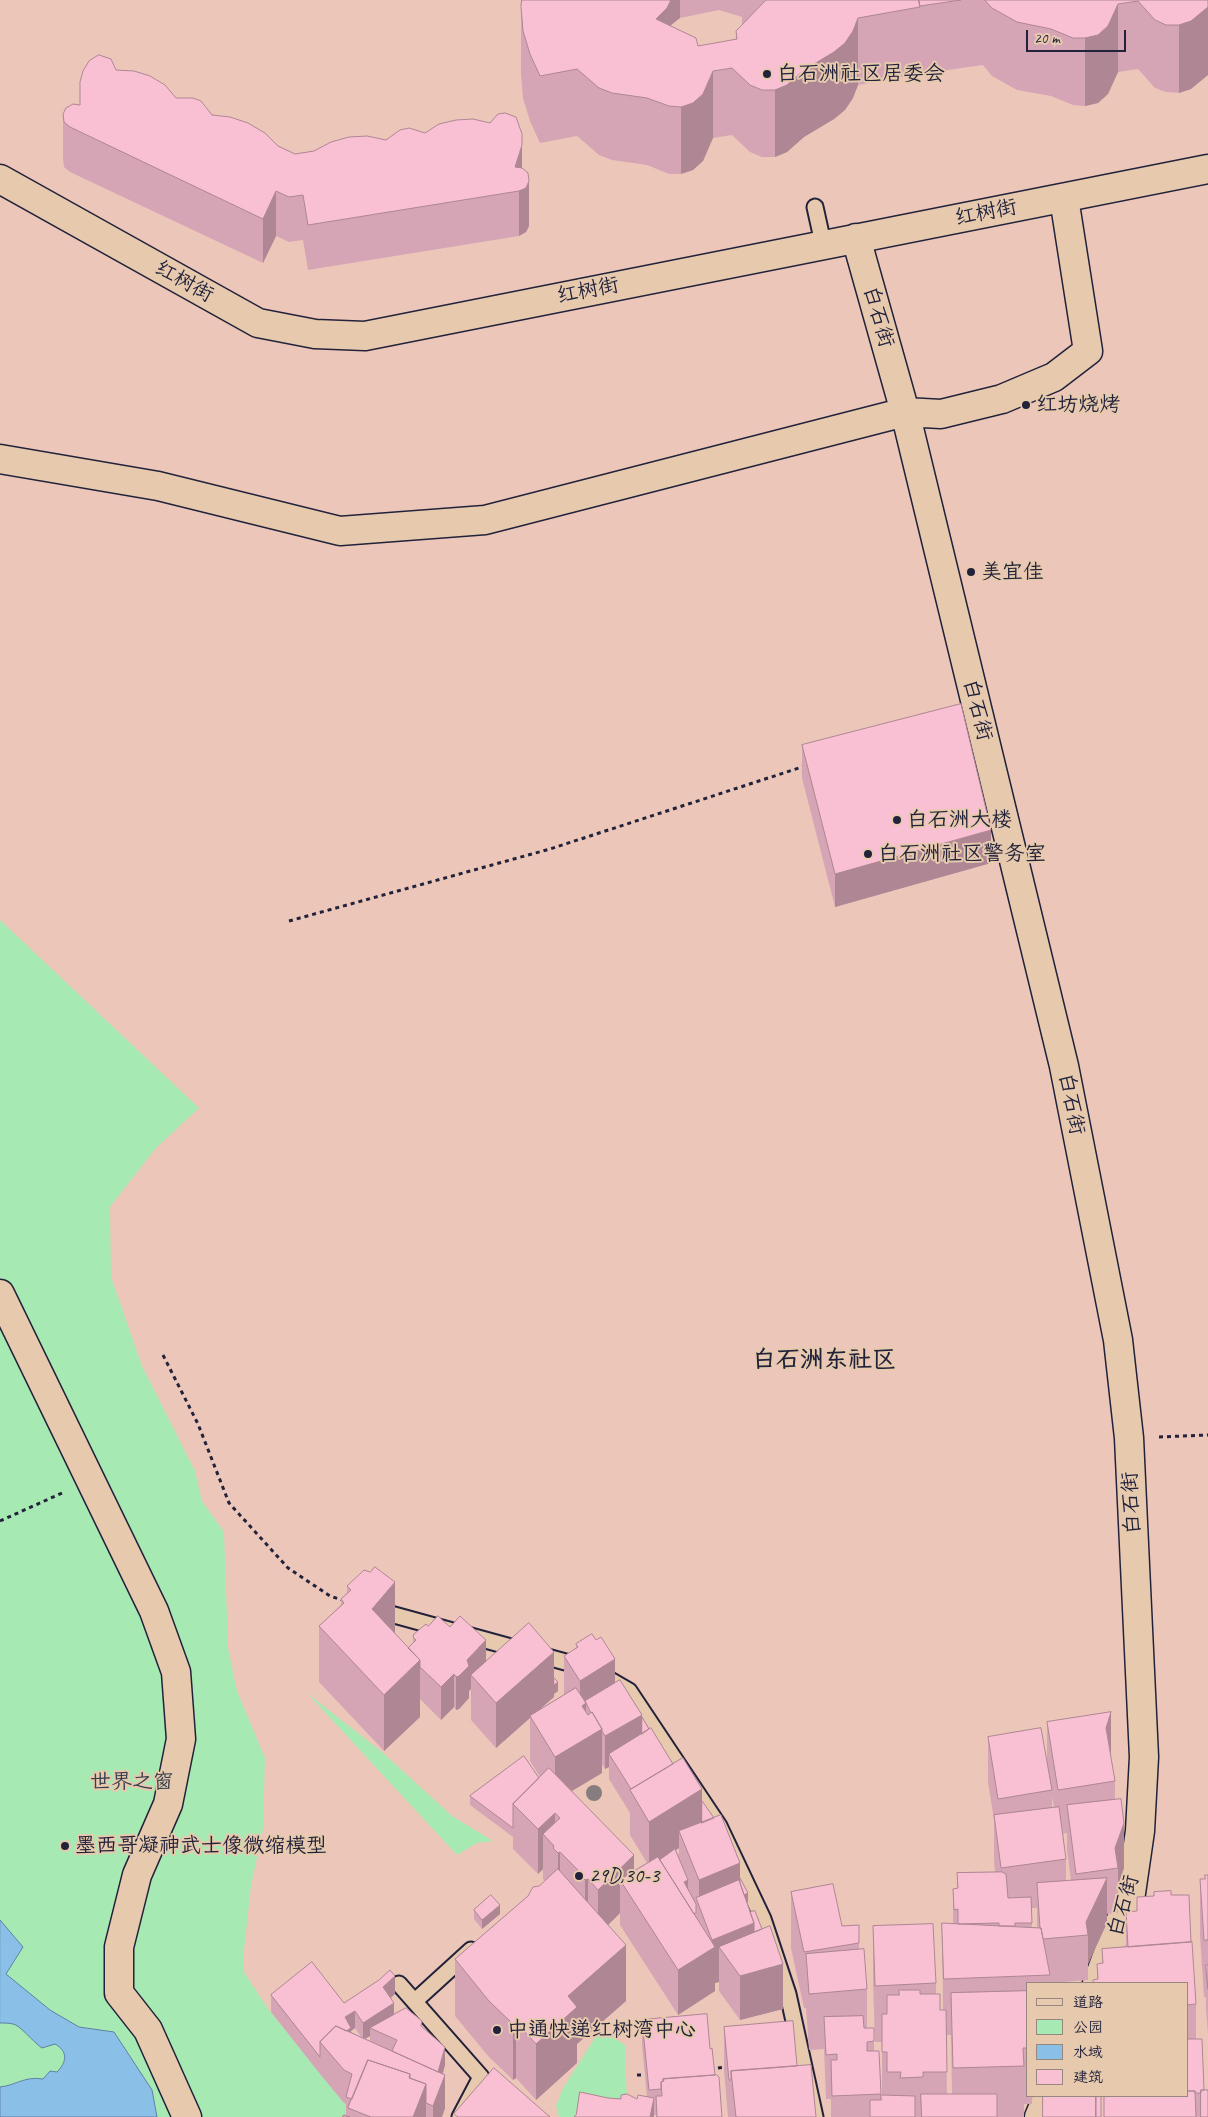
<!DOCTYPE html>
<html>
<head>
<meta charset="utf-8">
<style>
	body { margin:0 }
	#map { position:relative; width:1208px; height:2117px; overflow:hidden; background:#ecc7b9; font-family:Caveat,"LXGW WenKai TC",sans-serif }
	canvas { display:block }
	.legend { position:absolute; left:1026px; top:1982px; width:162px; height:115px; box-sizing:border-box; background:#e7caae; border:1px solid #988780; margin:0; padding:6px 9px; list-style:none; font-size:15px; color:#22223b }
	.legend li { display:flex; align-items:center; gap:10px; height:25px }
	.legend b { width:25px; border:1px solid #988780 }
	.scale { position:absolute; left:1026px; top:30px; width:100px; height:22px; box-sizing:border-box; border:2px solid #22223b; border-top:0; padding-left:6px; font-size:15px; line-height:18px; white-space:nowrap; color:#22223b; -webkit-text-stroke:4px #e7caae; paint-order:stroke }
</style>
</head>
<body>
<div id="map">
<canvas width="1208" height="2117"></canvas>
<ul class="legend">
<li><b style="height:6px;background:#e7caae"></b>道路</li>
<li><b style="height:14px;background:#a7e9b3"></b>公园</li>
<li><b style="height:14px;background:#8ac0e8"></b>水域</li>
<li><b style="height:14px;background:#f9c0d3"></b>建筑</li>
</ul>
<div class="scale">20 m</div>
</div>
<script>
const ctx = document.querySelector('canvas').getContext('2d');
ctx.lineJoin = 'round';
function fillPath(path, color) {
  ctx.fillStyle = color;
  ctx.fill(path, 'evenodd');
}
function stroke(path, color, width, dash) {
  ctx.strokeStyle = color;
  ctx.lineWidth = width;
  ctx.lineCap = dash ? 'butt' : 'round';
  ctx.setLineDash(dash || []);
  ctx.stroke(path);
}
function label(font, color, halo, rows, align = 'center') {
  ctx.font = font + ' Caveat,"LXGW WenKai TC",sans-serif';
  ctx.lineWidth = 4;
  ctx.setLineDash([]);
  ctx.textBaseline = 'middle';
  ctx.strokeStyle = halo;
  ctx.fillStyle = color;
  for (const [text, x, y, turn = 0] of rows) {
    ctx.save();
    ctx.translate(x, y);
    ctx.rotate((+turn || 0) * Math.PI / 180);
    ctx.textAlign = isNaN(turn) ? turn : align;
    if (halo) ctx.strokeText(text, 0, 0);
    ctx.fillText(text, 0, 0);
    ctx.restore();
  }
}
fillPath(new Path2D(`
	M0 920 199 1108 155 1149 110 1207 111 1277 142 1366 195 1471 202 1501 224 1532 228 1648 237 1691 265 1758 263 1829 251 1886 244 1950V1972L268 2009 350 2110 348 2117H0Z
	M307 1693 382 1752 452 1816 493 1841 477 1843 457 1855Z
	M598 2033 616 2039 625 2045 627 2105 633 2117H559L556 2106 563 2088Z`), '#a7e9b3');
const water = new Path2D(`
	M0 1920 23 1947 6 1974 50 2010 79 2027 114 2032 152 2090 157 2117H0V2087C17 2085 24 2076 43 2079L50 2071 57 2072C67 2062 68 2051 55 2044L42 2048C33 2042 20 2025 13 2024 9 2023 4 2023 0 2023Z`);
fillPath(water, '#8ac0e8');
stroke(water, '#6081a3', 1);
const lane = new Path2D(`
	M815 207 823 243
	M376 1610 591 1669 629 1691 719 1826 763 1919 788 1994 815 2117
	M399 1984 481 2077 460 2117
	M415 2001 471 1950`);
const street = new Path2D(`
	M0 179 258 323 315 334 365 336 1208 169
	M856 238 905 412 1064 1066 1118 1340 1129 1438 1144 1757 1140 1831 1131 1893 1097 1983
	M0 459 158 486 340 531 485 520 905 412 941 414 1002 399 1054 377 1088 351 1064 198
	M0 1294 154 1611 176 1672 181 1739 168 1804 137 1875 119 1947V1993L148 2030 187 2117
	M1039 2117 1048 2096`);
stroke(lane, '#22223b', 19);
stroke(street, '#22223b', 31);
stroke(new Path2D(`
	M289 921 550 849 805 766
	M163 1355 198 1424 229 1503 288 1568 330 1596 345 1601
	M1159 1437 1208 1435
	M0 1521 62 1493
	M710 2069 727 2067
	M637 2075H645`), '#22223b', 3, [4, 4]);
stroke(lane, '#e7caae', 15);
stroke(street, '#e7caae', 28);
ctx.fillStyle = '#887d7e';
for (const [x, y] of [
	[594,1793]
]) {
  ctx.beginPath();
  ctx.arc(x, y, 8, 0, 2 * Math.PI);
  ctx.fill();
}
fillPath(new Path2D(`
	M522 0H1208L1191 89 1179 93 1166 92 1155 88 1138 69 1118 72 1108 94 1098 103 1085 106 1073 105 1051 96 1017 90 992 76 983 65 920 74 858 85 853 98 845 110 834 119 804 137 787 152 775 157H762L750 152 732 135 713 138 703 161 693 170 681 174H669L647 165 612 160 599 155 577 136 540 143 530 121 523 98 521 74V7ZM719 10 742 17V25L736 31V40L698 46 671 26V25L680 18Z
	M116 70 295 154 490 123 522 168 529 226 526 232 519 236 308 270 303 240 289 242 276 236 263 263 70 172 64 167 63 159V114L80 105V82Z
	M802 745 991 863 835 907 802 778Z
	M347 1586 408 1648 413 1643V1637L428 1626 486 1661 554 1678 558 1691 554 1694V1697L536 1712 564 1695V1656L576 1649V1644L615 1683 642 1717 673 1764 702 1801 740 1878 748 1902H747L783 2009 740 2020 719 1991V1982L715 1983V1991L678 2015 620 1925V1913L608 1925 626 2001 577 2044V2063L536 2100 516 2078 513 2080 489 2057 455 2016V1959L545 1881 543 1879V1869L538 1874 513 1849V1837L470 1805V1796L539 1778 540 1777 530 1761V1718L496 1748 471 1720V1689L469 1691V1698L459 1709 456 1710 454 1707 441 1720 420 1699V1717L384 1751 319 1682V1626L341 1605V1599L347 1593ZM602 1764 605 1769 609 1767V1779L630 1813V1835L647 1863 634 1871 572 1791 602 1773ZM679 1848V1853L678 1855 676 1850Z
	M1047 1722 1110 1757 1115 1781V1800L1124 1868 1118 1885V1913L1107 1914V1923L1088 1964V1980L1050 1983H1027V2096H1032V2104H1024V2117H831V2099H826L824 2049 809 2050 806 2008H804L791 1948V1892L842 1926 859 1925V1950L867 1989V2028L874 2041V2051H879L881 2095H882V2042H875L873 1982V1926L936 1983V1994L940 2010H943L942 1923H953V1889L957 1888V1873L995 1872 994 1860V1820L988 1782V1737L1047 1762ZM1052 1796 1054 1808H1052ZM1067 1833V1850L1071 1881H1066V1859L1063 1834ZM1032 1908H1037V1927H1032ZM946 2035H951L952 2094H947Z
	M1208 1875V2034L1206 2010V1997H1204L1200 1935V1879H1205Z
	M1171 1895 1191 1942 1196 2004V2039L1208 2117H1104L1187 2096V1983L1097 1979V1964L1102 1963V1949L1125 1947 1126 1944V1912L1137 1911Z
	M474 1910 500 1914 482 1929 474 1919Z
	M395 1994 391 1998 394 2015 422 2027 445 2065 443 2074 445 2108 442 2117H343L346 2115V2104L344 2103 320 2074 271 2012V1995L344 2003ZM355 2028 361 2037 351 2032V2031ZM370 2036V2041L365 2039Z
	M642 2020 710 2049 722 2117H656V2115H654V2117L608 2098 637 2099 647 2097 642 2045Z
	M724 2027 797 2066 816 2117H728L724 2071Z`), '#d6a5b5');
fillPath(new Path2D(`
	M655 0H680V18L671 25V67L656 86Z
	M1118 4V72L1108 94 1098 103 1085 106V38Z
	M1208 7V75L1191 89 1179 93V25Z
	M858 18V85L853 98 845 110 834 119 804 137 787 152 775 157V90L804 70Z
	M713 71V138L703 161 693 170 681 174V107Z
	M522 145V190L529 181V226L526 232 519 236V191L515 167Z
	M276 191V236L263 263V219Z
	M991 830V863L835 907V874Z
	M395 1582V1639L372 1609Z
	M486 1640V1673L471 1675V1689L469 1691V1698L459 1709 456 1710V1677L467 1660Z
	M554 1652V1685L558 1682V1691L554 1694V1697L531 1717 530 1716V1718L496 1748V1703Z
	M615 1659V1704L586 1705V1738L602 1729V1773L555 1801V1757L580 1725V1681Z
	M420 1660V1717L384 1751V1695Z
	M454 1674V1707L441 1720V1687Z
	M1111 1712V1756L1106 1728Z
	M642 1715V1739L609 1754V1767L605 1769V1736Z
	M702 1789V1825L679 1831V1848L649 1866V1822Z
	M555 1813V1850L554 1846 543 1834V1869L538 1874V1829Z
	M1124 1823V1868L1118 1885V1868L1115 1848Z
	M560 1852V1897L558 1898V1853Z
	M634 1855V1894L620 1880V1913L598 1935V1890Z
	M740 1863V1896L748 1893V1902L740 1905 699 1907V1880Z
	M1107 1878V1923L1088 1964V1935L1086 1922Z
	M588 1879V1924L585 1925V1880Z
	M688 1880V1898L684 1882Z
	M500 1905V1914L482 1929V1920Z
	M754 1923 770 1961 719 1947V1982L715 1983V1991L678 2015V1970L712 1948V1940Z
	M626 1945V2001L577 2044V2063L536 2100V2044L568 1996Z
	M783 1964V2009L740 2020V1976Z
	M395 1976V1994L383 2004V1987Z
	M394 2003V2020L370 2028V2036L363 2040V2023Z
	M355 2011V2028L351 2031V2045L341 2039 345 2017Z
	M516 2022V2078L513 2080V2024Z
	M445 2047V2065L435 2100V2083Z
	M445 2075V2108L442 2117H433V2106Z
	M426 2084V2117H413Z
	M654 2098V2117H650Z`), '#ae8694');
const building = new Path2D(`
	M522 0H671L667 8 656 19 696 38 698 46 737 39 736 31 766 0H919L920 7 858 18 853 31 845 43 834 52 804 70 787 85 775 90H762L750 85 732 68 713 71 703 94 693 103 681 107 669 106 647 98 612 93 599 88 577 69 540 76 530 54 523 31 521 7Z
	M919 0H961L920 6Z
	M985 0H1208V7L1191 21 1179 25H1166L1155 20 1138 1 1118 4 1108 26 1098 35 1085 38H1073L1051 29 1017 22 992 8Z
	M99 55 111 59 116 70 134 71 150 76 165 85 176 98H193L201 101 212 115 230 117 248 123 265 133 278 146 295 154 314 151 331 142 349 137 367 136 386 140 400 130 409 128 425 133 439 124 456 120 473 119 490 123 498 114 505 113 516 117 522 134V145L515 167 522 168 528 173 529 181 526 188 519 191 308 225 303 195 289 197 276 191 263 219 70 127 64 122 63 114 66 108 73 104 80 105V82L83 71 89 61Z
	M961 704 991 830 835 874 802 745Z
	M375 1567 395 1582 372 1609 420 1660 384 1695 319 1626 344 1603 341 1599 351 1590 347 1586 364 1570 370 1572Z
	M438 1616 450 1627 460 1616 486 1640 467 1660 469 1666 459 1676 456 1677 454 1674 441 1687 420 1667V1660L408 1648 416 1640 413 1637 414 1634 426 1624 428 1626Z
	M529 1623 554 1652 496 1703 471 1675Z
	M592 1634 596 1640 601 1637 615 1659 580 1681 564 1656 578 1647 576 1644Z
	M554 1678 558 1682 554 1685Z
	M620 1680 642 1715 605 1736 602 1731V1729L592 1712 591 1713 585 1701Z
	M576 1688 586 1703 582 1706 588 1715 592 1712 602 1729 555 1757 530 1716Z
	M1111 1712 1106 1728 1115 1781 1058 1790 1047 1722Z
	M642 1717 649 1729 642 1734Z
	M651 1728 673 1764 631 1789 609 1754Z
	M1041 1728 1052 1790 998 1799 988 1737Z
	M524 1756 539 1778 513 1804V1828L470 1796Z
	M683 1758 702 1789 649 1822 630 1790Z
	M549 1768 634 1855 598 1890 588 1879 585 1880 581 1876 582 1874 560 1852 558 1853 553 1848 554 1846 543 1834 560 1818 555 1813 538 1829 513 1804Z
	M1121 1799 1124 1823 1115 1848 1118 1868 1076 1874 1067 1805Z
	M702 1801 714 1818 702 1823Z
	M1059 1807 1066 1859 1001 1868 994 1815Z
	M721 1815 740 1863 699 1880 679 1831Z
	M675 1849 688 1880 684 1882 696 1904V1913L694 1914 660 1860Z
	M658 1857 715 1947 678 1970 620 1880Z
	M558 1869 626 1945 568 1996 577 2007 536 2044 516 2022 513 2024 489 2001 455 1959 528 1896 533 1887 539 1886Z
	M1002 1872 1006 1874 1008 1898 1031 1897 1032 1923H1015V1926H999V1923L958 1924V1909L954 1910 953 1889 958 1888 957 1873Z
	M1205 1875H1208V1940H1204L1200 1879H1205Z
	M740 1878 748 1893 744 1895 740 1883Z
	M1107 1878 1086 1922 1088 1935 1043 1939 1041 1928H1040L1037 1883Z
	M739 1880 754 1923 712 1940 696 1898Z
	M833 1884 842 1926 859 1925V1943L804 1952 791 1892Z
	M1171 1891V1895H1189L1191 1942 1128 1947 1126 1912 1137 1911V1897L1154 1896V1892Z
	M491 1895 500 1905 482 1920 474 1910Z
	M755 1911 762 1929 754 1932V1923L750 1912Z
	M942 1923 1041 1928 1050 1975 944 1979Z
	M933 1924 936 1983 875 1986 873 1926Z
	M770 1926 783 1964 740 1976 719 1947Z
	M1192 1942 1196 2004 1187 2005V1983H1093V1980L1098 1979 1097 1964 1103 1963 1102 1949Z
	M864 1949 867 1989 809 1994 806 1954Z
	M312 1962 344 2003 379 1980 390 1970 395 1976 383 1987 394 2003 363 2023 355 2011 345 2017 351 2028 346 2031 336 2026 320 2042V2057L271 1995Z
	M1206 1965H1208V1989Z
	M899 1990H920V1994H940V2010H946L947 2072H923V2077L900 2078 901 2072H887V2052H882V2014H887V1995H899Z
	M1027 1991V2048H1023L1024 2066 953 2068 951 1993Z
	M406 2008 422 2021 421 2026 445 2047 438 2072 392 2051 397 2040 370 2028Z
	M707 2014 710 2049 712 2048 715 2075 663 2079V2081L661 2082V2089L649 2090 642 2020Z
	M863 2016 864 2028H874V2041L867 2042V2051H879L881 2094 832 2096 831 2060H837V2054L826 2055 824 2017Z
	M793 2021 797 2066 731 2071V2080H729L724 2027Z
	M336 2026 445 2075 433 2106 426 2103V2084L410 2078V2074L368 2060 352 2099 346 2097 352 2074 344 2070 320 2042Z
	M1187 2039H1202L1204 2090H1201V2093H1195V2091H1187Z
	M368 2060 410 2074 409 2078 426 2084 413 2117H371L348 2108Z
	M811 2065 816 2117H736L731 2071Z
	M494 2068 550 2117H458L454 2114Z
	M717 2075 719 2077 722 2117H657L656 2096H662L661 2082 664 2081 663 2079Z
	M1201 2090H1208V2117H1201Z
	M1187 2091H1195L1196 2117H1104V2096H1187Z
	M580 2092 608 2098 621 2099V2095L627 2094 637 2099 638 2095 654 2098 650 2117H574L576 2115Z
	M921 2094H997V2117H922Z
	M881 2095 915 2096V2117H870V2100H881Z
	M1043 2096H1096V2117H1043Z
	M1096 2096H1101V2117H1096Z
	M344 2115 350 2117H343Z`);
fillPath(building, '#f9c0d3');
stroke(building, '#ae8694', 1);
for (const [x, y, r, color] of [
	[767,74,5,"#22223b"],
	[1026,405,5,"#22223b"],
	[971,572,5,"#22223b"],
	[897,820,5,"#22223b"],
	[868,854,5,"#22223b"],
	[65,1846,5,"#22223b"],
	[579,1876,5,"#22223b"],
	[497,2030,5,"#22223b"]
]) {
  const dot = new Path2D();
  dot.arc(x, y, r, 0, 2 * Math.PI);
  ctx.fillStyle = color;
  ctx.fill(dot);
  stroke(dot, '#e7caae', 2);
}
label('21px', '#22223b', '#e7caae', [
	["白石洲社区居委会",777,74],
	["红坊烧烤",1036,405],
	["美宜佳",981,572],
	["白石洲大楼",907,820],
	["白石洲社区警务室",878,854],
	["墨西哥凝神武士像微缩模型",75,1846],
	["29D,30-3",589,1876],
	["中通快递红树湾中心",507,2030]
], 'left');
label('21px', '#22223b', '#e7caae', [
	["红树街",986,213,-11],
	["红树街",184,282,29],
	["红树街",588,291,-11],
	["白石街",878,317,74],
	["白石街",977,710,76],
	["白石街",1071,1104,79],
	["白石街",1132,1503,-93],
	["白石街",1124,1906,-74]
]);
label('21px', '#36404d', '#e7caae', [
	["世界之窗",132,1782]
]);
label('bold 24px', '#22223b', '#e7caae', [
	["白石洲东社区",824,1361]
]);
</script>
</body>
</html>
